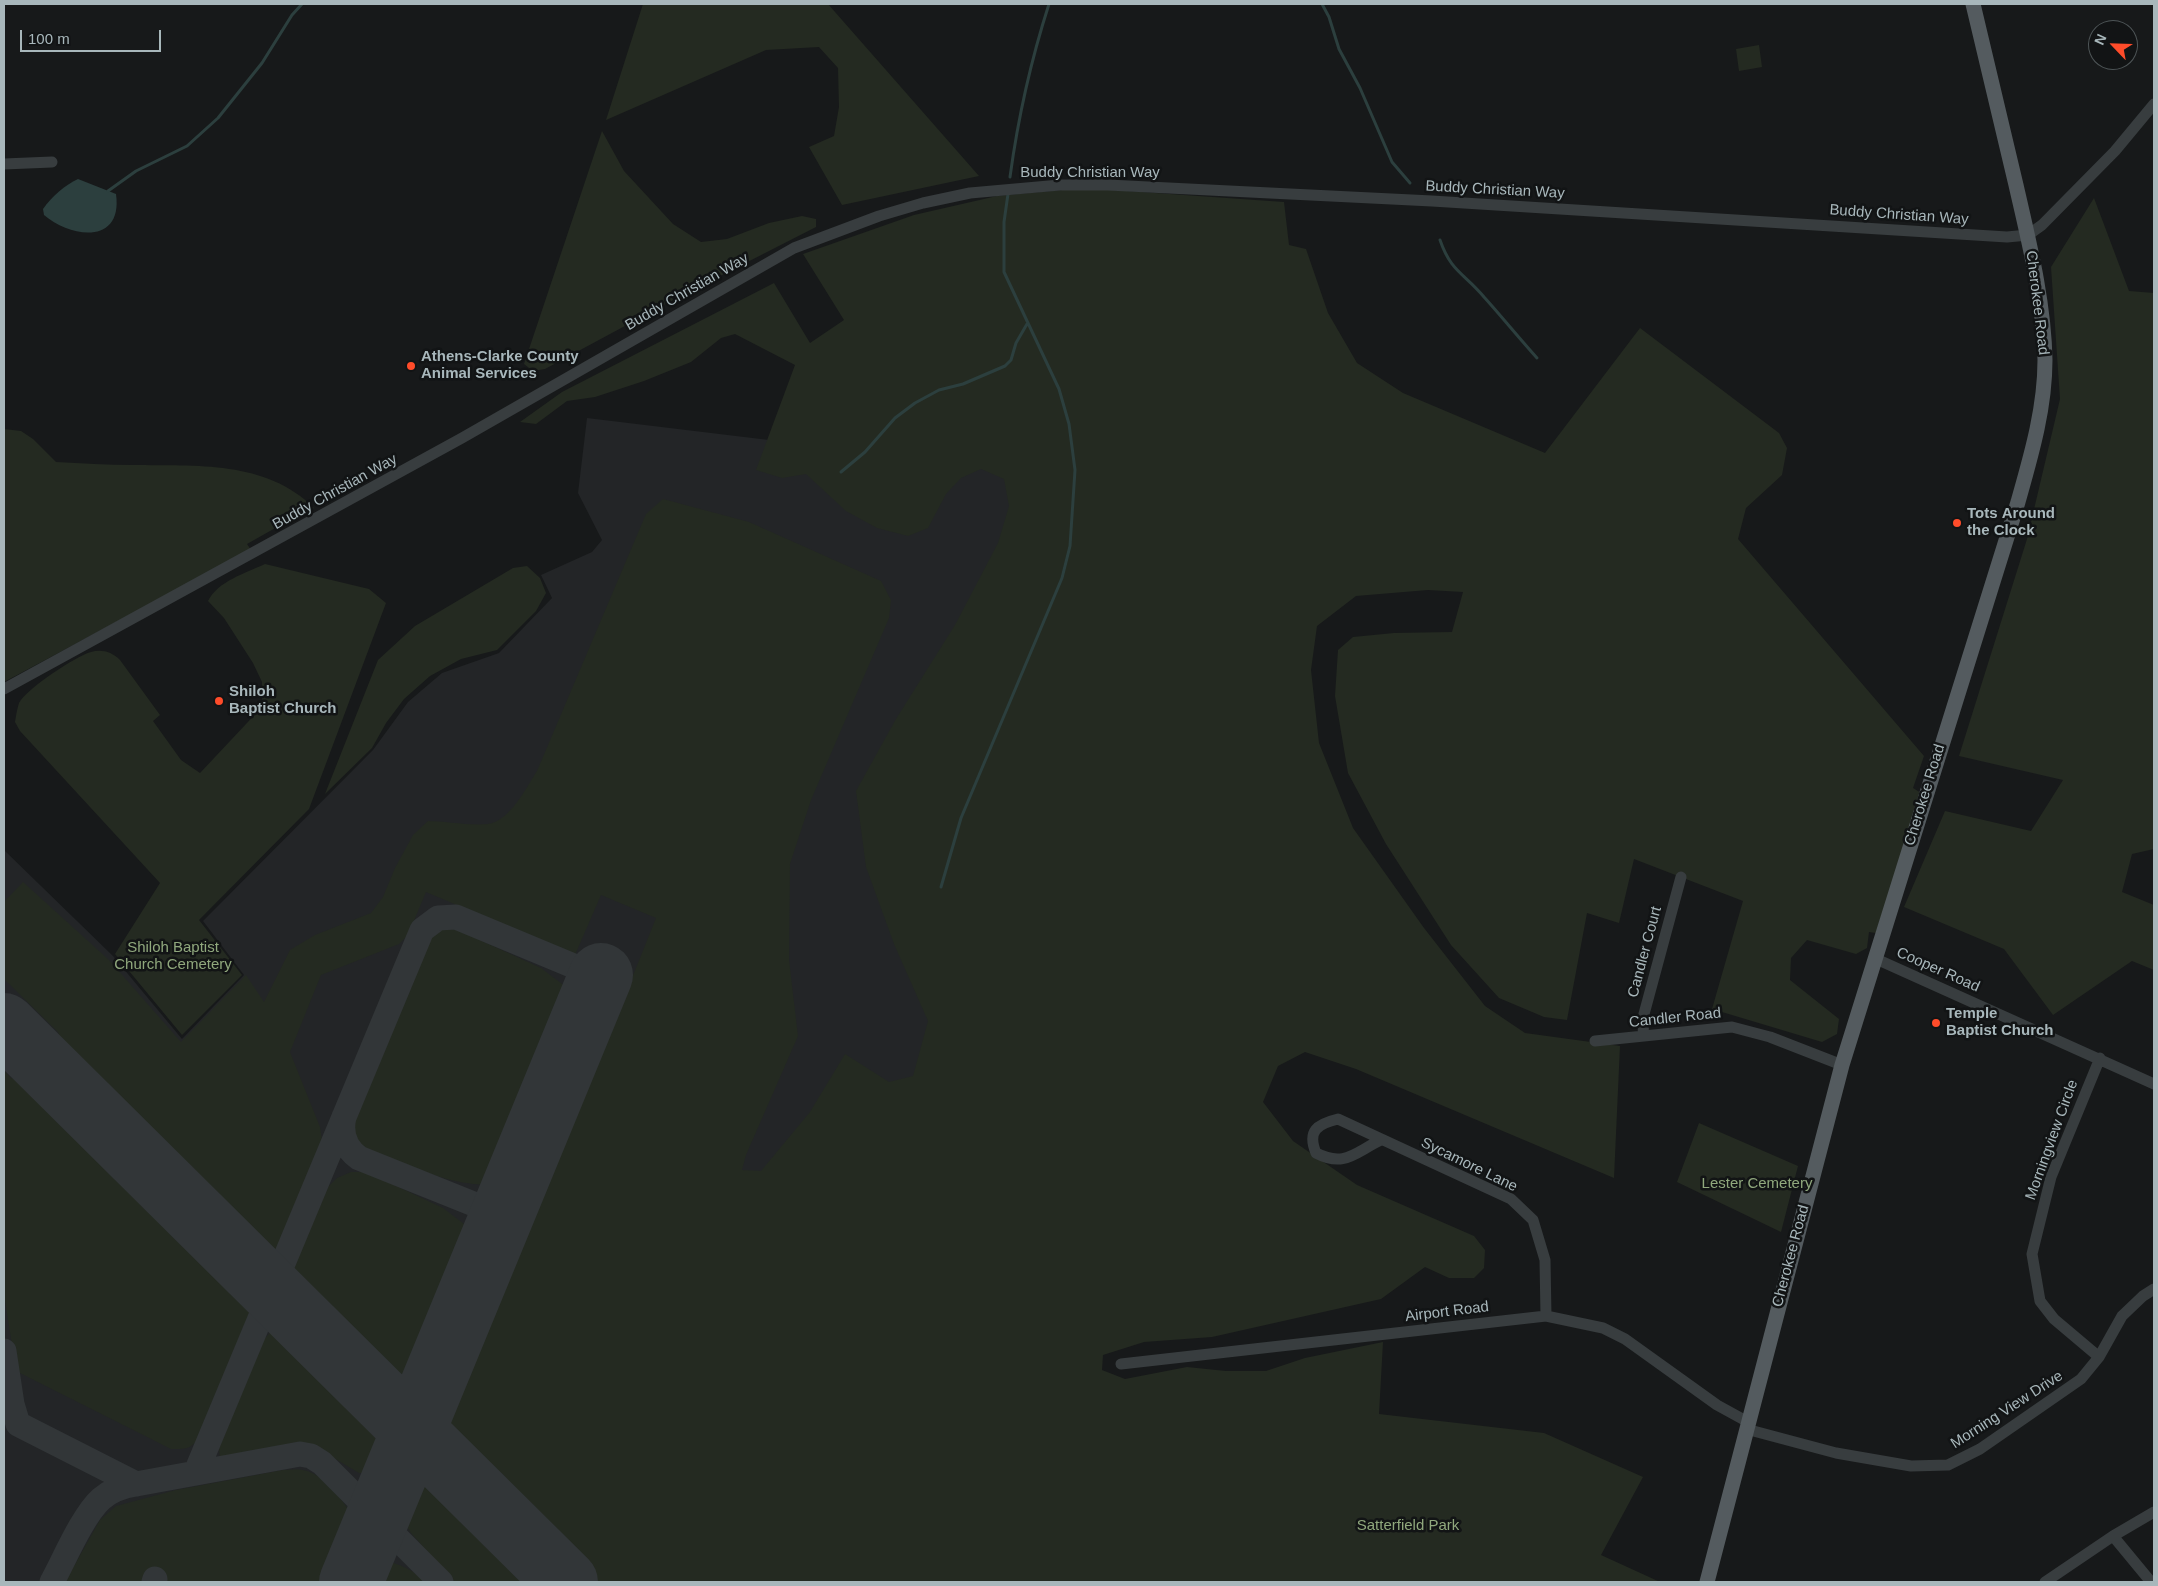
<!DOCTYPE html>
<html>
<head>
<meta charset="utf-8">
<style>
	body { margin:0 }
	#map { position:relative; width:2158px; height:1586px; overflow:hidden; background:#17191a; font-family:Arial,sans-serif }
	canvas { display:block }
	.frame { position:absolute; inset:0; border:5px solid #a8b7bb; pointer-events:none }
	.north { position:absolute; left:2088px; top:20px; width:50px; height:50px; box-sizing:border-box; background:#121415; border:1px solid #4e5557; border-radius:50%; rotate:294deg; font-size:14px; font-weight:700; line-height:20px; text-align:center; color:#a8b7bb }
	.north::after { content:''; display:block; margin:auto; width:18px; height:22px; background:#ff4c2a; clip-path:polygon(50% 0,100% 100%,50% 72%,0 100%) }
	.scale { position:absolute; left:20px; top:30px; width:141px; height:22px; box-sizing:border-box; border:2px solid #a8b7bb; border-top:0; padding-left:6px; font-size:15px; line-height:18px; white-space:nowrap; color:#a8b7bb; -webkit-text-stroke:4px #121415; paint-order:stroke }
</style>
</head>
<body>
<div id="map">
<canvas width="2158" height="1586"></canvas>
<div class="frame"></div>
<div class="north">N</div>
<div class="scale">100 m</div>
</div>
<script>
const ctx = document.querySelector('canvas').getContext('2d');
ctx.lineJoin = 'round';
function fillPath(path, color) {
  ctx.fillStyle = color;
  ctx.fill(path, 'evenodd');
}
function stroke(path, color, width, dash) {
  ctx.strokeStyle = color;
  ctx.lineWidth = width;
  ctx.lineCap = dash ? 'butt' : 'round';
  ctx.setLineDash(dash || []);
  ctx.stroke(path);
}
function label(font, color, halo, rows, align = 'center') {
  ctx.font = font + ' Arial,sans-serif';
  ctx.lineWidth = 5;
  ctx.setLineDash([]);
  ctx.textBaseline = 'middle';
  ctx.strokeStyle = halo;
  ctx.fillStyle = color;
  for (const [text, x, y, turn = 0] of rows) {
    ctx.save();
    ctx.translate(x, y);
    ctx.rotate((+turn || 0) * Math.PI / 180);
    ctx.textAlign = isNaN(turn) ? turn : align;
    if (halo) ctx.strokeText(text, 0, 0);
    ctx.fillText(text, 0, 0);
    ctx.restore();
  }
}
fillPath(new Path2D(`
	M587 418 1042 473 942 1039 904 1582H4V850L113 956 182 1039 244 975 203 921 373 750 408 702 442 673 499 653 552 598 541 575 592 552 602 540 578 493Z`), '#232527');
fillPath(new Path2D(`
	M643 4H828L979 176 842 205 809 147 834 136 839 107 838 68 819 47 766 50 606 120Z
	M1759 45 1762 67 1739 71 1736 49Z
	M602 131 624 171 673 224 701 242 727 239 769 223 802 216 816 219V227L675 299 545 369 533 371 524 364Z
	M1084 188 1284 202 1289 245 1306 249 1328 313 1357 363 1403 393 1545 453 1640 328 1779 433 1787 448 1782 475 1746 508 1738 539 1924 756 1913 788 1921 793 1876 933 1869 932 1867 948 1856 954 1807 940 1791 958 1790 980 1839 1019 1837 1034 1822 1042 1712 1009 1743 901 1634 859 1619 923 1587 913 1567 1020 1544 1017 1499 998 1451 945 1386 844 1348 773 1335 696 1338 650 1353 637 1394 633 1452 632 1463 592 1428 590 1356 596 1317 626 1311 670 1319 743 1353 828 1424 928 1485 1006 1525 1033 1620 1046 1614 1178 1356 1069 1305 1052 1278 1066 1263 1102 1293 1141 1357 1185 1474 1236 1485 1250 1484 1268 1474 1278H1449L1425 1267 1381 1299 1212 1337 1144 1342 1103 1355 1102 1370 1125 1379 1187 1367 1226 1371H1266L1305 1358 1383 1342 1379 1414 1544 1433 1643 1477 1601 1555 1660 1582H595L438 1427 624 975 632 978 656 918 601 895 575 955 426 892 408 935 399 944 321 975 290 1052 320 1127 322 1140 278 1252 269 1258 68 1059 58 1032 4 979V902L23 882 109 960 181 1042 246 975 264 1002 290 950 315 935 371 913 383 897 395 868 413 835 428 821C444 821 483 828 495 822 514 813 526 788 537 771L646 514 663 499 749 522 881 581 891 600 889 618 811 800 790 864 789 960 798 1036 746 1155 742 1170 761 1171 810 1112 845 1054 889 1082 913 1076 928 1021 894 944 866 867 856 791 896 719 955 625 998 543 1009 506 1004 479 981 469 961 478 946 494 928 528 908 536 877 528 846 511 806 474 782 478 756 470 795 365 735 334 721 338 691 362 644 381 595 397 567 401 536 424 520 422 562 392 774 283 810 343 844 320 803 254 914 215 997 196Z
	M2094 198 2129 291 2154 293V849L2132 854 2122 892 2154 905V970L2132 961 2053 1015 2004 949 1904 907 1945 811 2031 831 2063 780 1959 756 2027 539 2060 399 2051 267Z
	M4 429 21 431 33 439 56 462C82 463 107 465 133 465 196 466 266 460 314 508L293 518 247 544 251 550 4 682Z
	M265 564 369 589 386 603 309 809 199 920 242 975 182 1035 115 954 160 883 20 731 15 722C16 716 17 709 19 703 26 689 76 656 91 652 102 649 112 652 120 660L160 715 153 721 181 760 200 773 262 707V682L253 663 224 618 208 601C218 581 246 573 265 564Z
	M527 566 540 578 546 593 536 611 497 650 461 659 430 676 404 699 386 723 372 748 325 794 378 660 415 626 513 568Z
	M444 927 458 930 541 968 570 990 490 1186C479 1184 467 1184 456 1181 440 1178 367 1154 358 1144 353 1138 351 1130 353 1122L429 939 434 931Z
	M4 1070 11 1078 34 1084 253 1302V1308L202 1434C191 1449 189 1449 171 1449L16 1371 4 1294Z
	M1699 1123 1798 1166 1781 1232 1677 1182Z
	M351 1172H365L375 1176 443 1208 472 1230 405 1394 289 1279 328 1187 337 1178Z
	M280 1329 387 1438 372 1473H359L314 1446 298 1443 220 1458 219 1448 223 1438 264 1339 271 1332Z
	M283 1470C289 1470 296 1469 303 1470 325 1474 343 1501 354 1518L328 1582H167V1581L145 1573 142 1582H65L100 1520 116 1506 176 1490Z
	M421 1472 533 1582H455L411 1533 401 1517Z
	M383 1562C399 1562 414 1571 426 1582H375Z`), '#242a21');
fillPath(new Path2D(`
	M78 179 116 194C123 244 72 239 44 215L43 209C52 196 65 185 78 179Z`), '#2c3f3e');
stroke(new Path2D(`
	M1322 4 1329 17 1339 49 1360 88 1392 162 1410 183
	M1010 177C1018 118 1031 60 1049 4
	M108 191 136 171 187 146 218 118 262 63 292 15 302 4
	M1440 240C1451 272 1464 273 1484 297 1502 317 1519 338 1537 358
	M841 472 865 452 895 418 915 403 939 390 963 384 1005 366 1011 360 1016 343 1027 324
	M941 887 961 818 1062 578 1070 546 1075 470 1069 424 1059 389 1004 272V222L1008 194`), '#2c3f3e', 3);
stroke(new Path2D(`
	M344 1117C340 1134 345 1148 359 1158L501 1215
	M4 1351 12 1404 18 1424 136 1484
	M196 1472 422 930 438 918 456 917 600 977
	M52 1582C64 1560 83 1515 101 1499 111 1490 123 1486 136 1484L300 1454 311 1456 322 1463 441 1582
	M154 1582 155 1579`), '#323638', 25);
stroke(new Path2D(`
	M4 1025 566 1582
	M351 1582 601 975`), '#323638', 64);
stroke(new Path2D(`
	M4 164 52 162
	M4 689 462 438 794 248 879 216 923 203 970 193 1060 185H1108L1432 201 2007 237 2028 235 2042 225 2115 151 2154 104
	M1874 958 2154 1084
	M1643 1036 1644 1014 1681 877
	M1595 1041 1732 1027 1770 1037 1842 1065
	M1381 1140C1355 1152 1345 1168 1316 1153 1307 1131 1317 1124 1338 1119L1511 1199 1533 1220 1545 1260 1546 1316
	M2099 1357 2054 1319 2040 1301 2032 1254 2051 1177 2100 1058
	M1121 1364 1546 1316 1603 1328 1625 1339 1717 1405 1748 1422
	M1746 1429 1836 1453 1911 1466 1948 1465 1980 1449 2081 1379 2099 1357 2122 1316 2143 1296 2154 1289
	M2113 1536 2151 1582
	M2045 1582 2113 1536 2154 1512`), '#383d3f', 11);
stroke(new Path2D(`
	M1707 1582 1842 1065 2018 502C2031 456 2045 409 2045 360 2044 301 2029 242 2016 185 2002 124 1987 64 1973 4`), '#545b5f', 15);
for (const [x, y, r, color] of [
	[411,366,5,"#ff4c2a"],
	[1957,523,5,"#ff4c2a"],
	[219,701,5,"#ff4c2a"],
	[1936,1023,5,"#ff4c2a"]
]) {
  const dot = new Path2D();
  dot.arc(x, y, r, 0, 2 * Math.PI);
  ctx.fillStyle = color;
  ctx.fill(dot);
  stroke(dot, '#121415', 2);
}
label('15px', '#a8b7bb', '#121415', [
	["Buddy Christian Way",1090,173],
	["Buddy Christian Way",1495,190,3],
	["Buddy Christian Way",1899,215,4],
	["Buddy Christian Way",687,292,-30],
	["Cherokee Road",2037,303,83],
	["Buddy Christian Way",335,492,-29],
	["Cherokee Road",1925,795,-73],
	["Candler Court",1645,952,-75],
	["Cooper Road",1938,970,24],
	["Candler Road",1675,1018,-6],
	["Morningview Circle",2052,1140,-70],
	["Sycamore Lane",1469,1165,26],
	["Cherokee Road",1791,1256,-75],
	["Airport Road",1447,1312,-7],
	["Morning View Drive",2007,1410,-33]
]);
label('bold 15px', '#a8b7bb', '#121415', [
	["Athens-Clarke County",421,357],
	["Animal Services",421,374],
	["Tots Around",1967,514],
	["the Clock",1967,531],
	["Shiloh",229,692],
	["Baptist Church",229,709],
	["Temple",1946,1014],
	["Baptist Church",1946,1031]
], 'left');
label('15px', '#90a87d', '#121415', [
	["Shiloh Baptist",173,948],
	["Church Cemetery",173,965],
	["Lester Cemetery",1757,1184],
	["Satterfield Park",1408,1526]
]);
</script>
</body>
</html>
